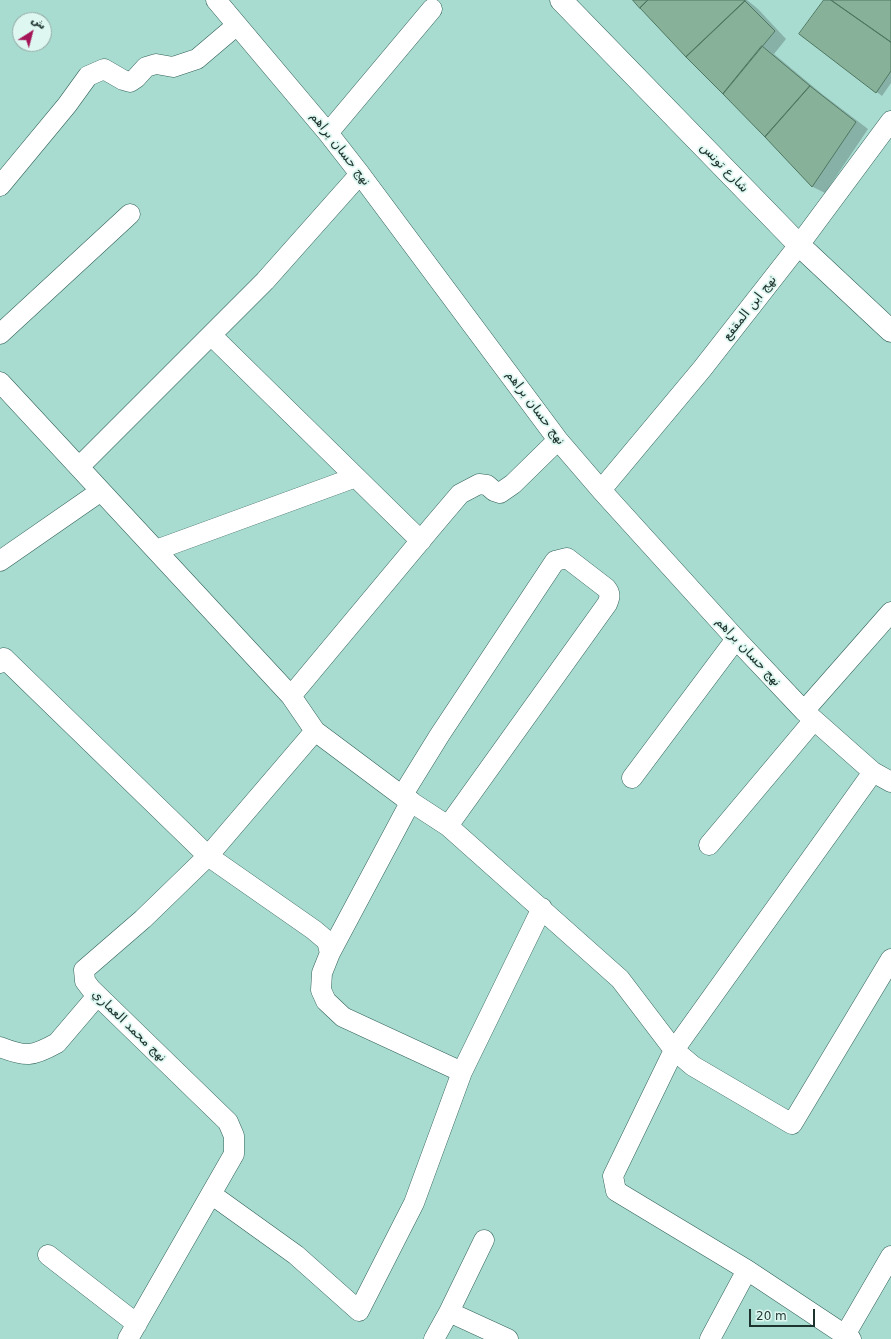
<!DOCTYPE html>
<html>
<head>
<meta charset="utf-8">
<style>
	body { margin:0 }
	#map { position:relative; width:891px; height:1339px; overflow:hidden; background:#a9dcd1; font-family:"DejaVu Sans",Cairo,sans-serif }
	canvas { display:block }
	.north { position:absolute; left:12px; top:12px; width:40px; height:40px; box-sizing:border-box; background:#def7f1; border:1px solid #91a9a3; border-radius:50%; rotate:36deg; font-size:11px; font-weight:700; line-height:16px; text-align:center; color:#1e332e }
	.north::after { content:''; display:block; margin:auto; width:14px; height:18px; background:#a51658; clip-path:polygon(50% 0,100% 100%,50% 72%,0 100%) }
	.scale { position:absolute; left:749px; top:1309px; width:66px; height:18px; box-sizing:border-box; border:2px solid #1e332e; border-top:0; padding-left:5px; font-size:12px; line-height:14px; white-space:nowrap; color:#1e332e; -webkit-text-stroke:3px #def7f1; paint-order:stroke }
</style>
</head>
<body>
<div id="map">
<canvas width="891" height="1339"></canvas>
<div class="north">ش</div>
<div class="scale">20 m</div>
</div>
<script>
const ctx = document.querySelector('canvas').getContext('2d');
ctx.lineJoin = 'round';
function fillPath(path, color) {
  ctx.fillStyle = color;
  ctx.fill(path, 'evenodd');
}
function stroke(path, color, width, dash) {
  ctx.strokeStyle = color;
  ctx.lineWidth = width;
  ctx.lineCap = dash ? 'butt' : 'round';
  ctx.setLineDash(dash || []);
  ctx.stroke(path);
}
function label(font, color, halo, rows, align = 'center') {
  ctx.font = font + ' "DejaVu Sans",Cairo,sans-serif';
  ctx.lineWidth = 3.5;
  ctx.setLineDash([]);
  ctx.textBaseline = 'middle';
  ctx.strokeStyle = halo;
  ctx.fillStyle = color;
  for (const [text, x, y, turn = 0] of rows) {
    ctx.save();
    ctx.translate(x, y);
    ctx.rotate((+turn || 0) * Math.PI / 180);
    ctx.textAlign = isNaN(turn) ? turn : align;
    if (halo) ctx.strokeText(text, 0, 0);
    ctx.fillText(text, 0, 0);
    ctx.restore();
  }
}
fillPath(new Path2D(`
	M635 0H747L758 9 786 39 774 54 822 94 868 129 825 193 813 187 766 136Z
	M825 0H891V83L882 96 800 34Z`), '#0003');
const building = new Path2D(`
	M633 0H648L640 8Z
	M648 0H745V1L686 57 640 8Z
	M824 0H831L891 42V71L876 93 799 34Z
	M831 0H891V42Z
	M745 1 775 31 723 94 686 57Z
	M762 46 810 86 765 137 723 94Z
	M810 86 856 122 812 187 765 137Z`);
fillPath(building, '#88b19a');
stroke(building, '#4f7761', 1);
const minor = new Path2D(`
	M216 0 328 133 360 174 558 440 601 490 736 639 804 711 873 772 891 782
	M328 133 432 9
	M0 186 67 105 88 76 104 69 123 80 130 82 136 78 146 67 156 64 173 67 197 59 237 25
	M0 334 130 214
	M211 335 421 541
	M0 382 291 696
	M79 467 265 281 360 174
	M601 490 702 369 799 245 891 121
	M156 550 356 477
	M0 561 101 491
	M0 663 4 658 208 856 314 930 327 941 330 953 322 973 321 990 326 1001 343 1017 462 1072
	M804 711 891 612
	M632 778 736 639
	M402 796 439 736 555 561 567 558 606 588C611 594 610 597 607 604L448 826 620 979 674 1050 873 772
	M448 826 402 796 315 731 291 696 432 527 460 494 479 484 487 485 494 491 500 493 513 484 558 440
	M709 845 814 720
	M330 953 411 801
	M0 1047C26 1057 32 1057 57 1043L97 996
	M211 1194 296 1255 359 1311 414 1203 462 1072 542 908
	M48 1255 137 1324
	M449 1312 484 1240
	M845 1335 891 1256
	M128 1339 234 1154V1136L228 1122 91 989 85 981 84 970 143 919 208 856 315 731
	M434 1339 449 1312 508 1339
	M710 1339 747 1270
	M851 1339 747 1270 616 1191 613 1176 674 1050 693 1066 792 1124 891 959`);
const primary = new Path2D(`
	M561 0 799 245 891 331`);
stroke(minor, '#306057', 21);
stroke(primary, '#306057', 23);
stroke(minor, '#fff', 20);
stroke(primary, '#fff', 22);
label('13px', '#1e332e', '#def7f1', [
	["نهج حسان براهم",340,149,52],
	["شارع تونس",724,168,46],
	["نهج ابن المقفع",750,308,-52],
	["نهج حسان براهم",535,408,53],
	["نهج حسان براهم",748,652,47],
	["نهج محمد العماري",129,1026,44]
]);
</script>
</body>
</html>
